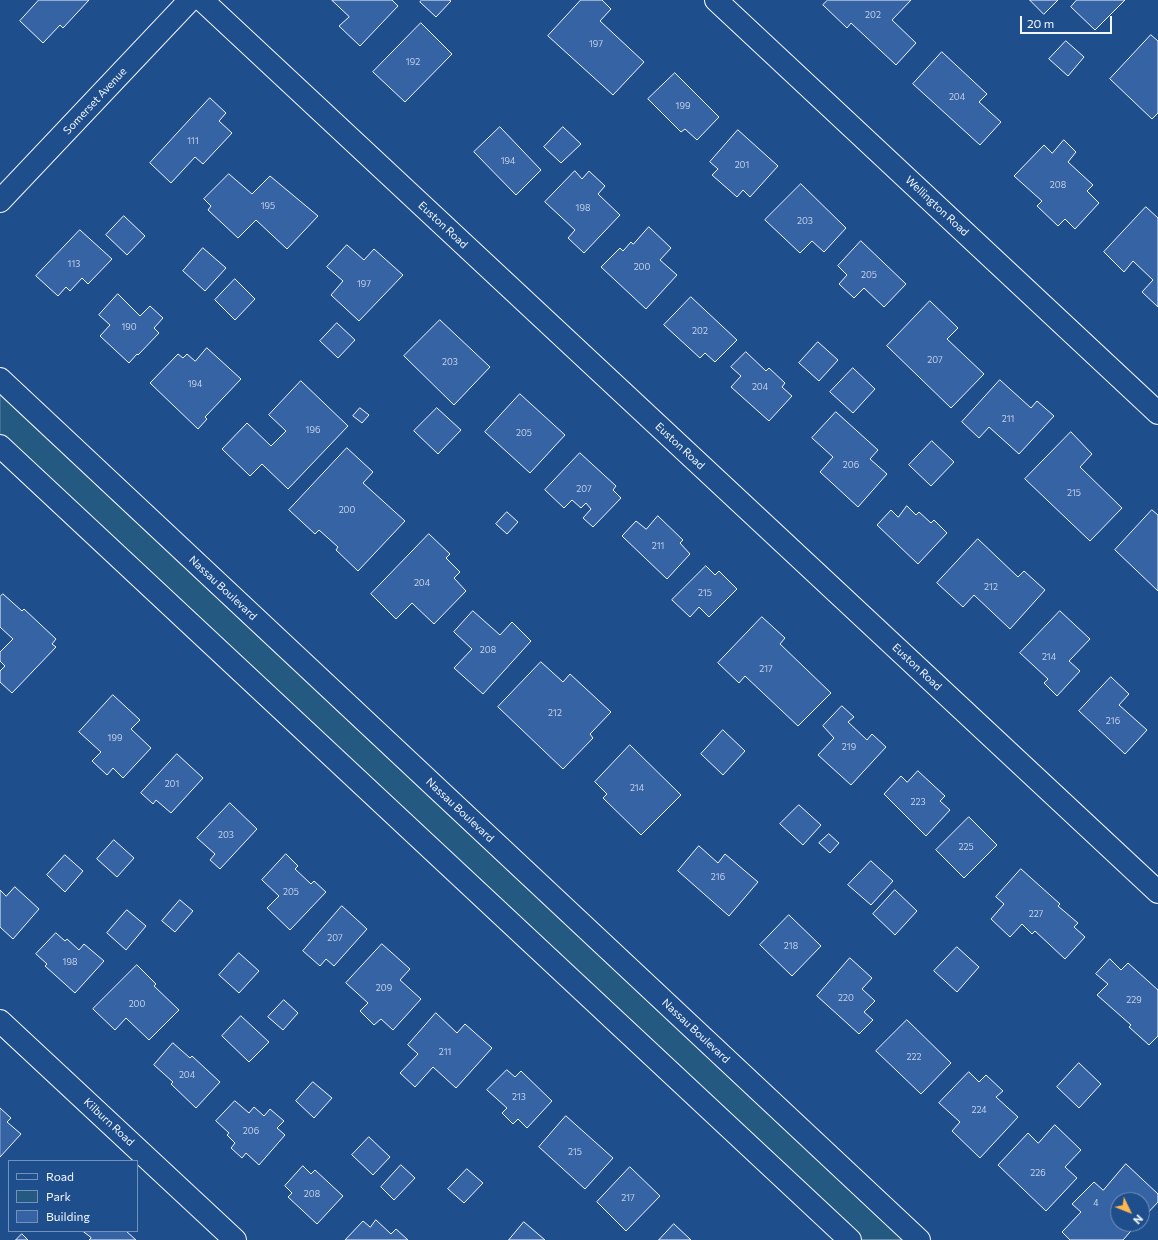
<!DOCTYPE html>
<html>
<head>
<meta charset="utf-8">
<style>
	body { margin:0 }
	#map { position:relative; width:1158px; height:1240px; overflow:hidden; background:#1f4e8c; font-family:Commissioner,sans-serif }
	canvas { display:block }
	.legend { position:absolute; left:8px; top:1160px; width:130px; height:72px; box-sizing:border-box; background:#1f4e8c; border:1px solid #7391ba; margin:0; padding:5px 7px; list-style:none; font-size:12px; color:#f2f6ff }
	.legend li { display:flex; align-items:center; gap:8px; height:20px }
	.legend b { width:20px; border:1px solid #7391ba }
	.north { position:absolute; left:1110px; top:1192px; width:40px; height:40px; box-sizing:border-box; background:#1f4e8c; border:1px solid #7391ba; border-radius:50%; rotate:133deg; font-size:11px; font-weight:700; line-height:16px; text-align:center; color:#f2f6ff }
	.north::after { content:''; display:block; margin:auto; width:14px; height:18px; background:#ffb74d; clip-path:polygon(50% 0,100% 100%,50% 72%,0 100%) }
	.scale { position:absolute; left:1020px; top:16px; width:92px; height:18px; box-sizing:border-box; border:2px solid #f2f6ff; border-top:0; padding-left:5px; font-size:12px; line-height:14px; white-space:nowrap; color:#f2f6ff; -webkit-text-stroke:3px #1f4e8c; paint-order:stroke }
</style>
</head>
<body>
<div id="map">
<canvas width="1158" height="1240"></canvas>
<ul class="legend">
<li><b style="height:5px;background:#1f4e8c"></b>Road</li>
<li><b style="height:11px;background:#245a82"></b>Park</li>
<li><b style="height:11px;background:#3563a3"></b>Building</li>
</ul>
<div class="north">N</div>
<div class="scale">20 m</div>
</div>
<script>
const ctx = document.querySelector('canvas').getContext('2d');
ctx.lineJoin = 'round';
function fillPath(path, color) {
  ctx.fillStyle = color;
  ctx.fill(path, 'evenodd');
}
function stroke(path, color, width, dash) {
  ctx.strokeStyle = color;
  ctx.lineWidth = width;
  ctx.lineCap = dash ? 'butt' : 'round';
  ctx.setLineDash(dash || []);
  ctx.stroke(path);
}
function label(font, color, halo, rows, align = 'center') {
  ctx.font = font + ' Commissioner,sans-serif';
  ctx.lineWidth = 3;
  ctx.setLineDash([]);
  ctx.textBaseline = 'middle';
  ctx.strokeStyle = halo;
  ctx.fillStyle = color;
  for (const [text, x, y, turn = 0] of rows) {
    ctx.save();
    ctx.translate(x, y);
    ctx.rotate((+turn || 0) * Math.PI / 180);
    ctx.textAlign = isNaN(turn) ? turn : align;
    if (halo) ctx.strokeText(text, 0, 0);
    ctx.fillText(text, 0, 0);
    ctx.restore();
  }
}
const green = new Path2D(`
	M0 385 919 1240H850L0 446Z`);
fillPath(green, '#245a82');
stroke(green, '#a8bbd7', 1);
const building = new Path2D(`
	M39 0H89L63 28 60 25 43 43 20 21Z
	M332 0H392L398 6 360 46 339 26 349 17Z
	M422 0H449L451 1 436 17 420 2Z
	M581 0H602L611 9 600 21 644 62 613 95 548 36Z
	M828 0H911L892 20 916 43 896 65 851 23 847 28 823 5Z
	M1030 0H1058L1044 14Z
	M1077 0H1125L1095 30 1071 7Z
	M421 23 452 54 405 102 373 72Z
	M1151 35 1158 41V113L1152 119 1110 79Z
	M1066 41 1084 57 1068 76 1049 59Z
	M942 52 987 94 979 102 1001 122 980 145 913 84Z
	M675 73 719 117 697 140 685 129 681 132 648 99Z
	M210 98 226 113 219 121 232 133 203 164 195 157 171 183 150 163Z
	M500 127 541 170 516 195 474 152Z
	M563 127 581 144 561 163 544 147Z
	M738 130 778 166 750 197 743 190 737 197 712 175 718 169 710 162Z
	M1064 140 1076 152 1068 162 1093 185 1087 191 1099 203 1075 229 1065 219 1058 226 1037 206 1042 201 1014 176 1044 145 1052 153Z
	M575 171 582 179 589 171 605 186 598 194 620 215 584 253 568 238 575 230 545 202Z
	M229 174 252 194 270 176 318 216 287 249 256 220 238 238 208 210 211 206 204 199Z
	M801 184 846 228 824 252 812 241 800 253 765 220Z
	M1146 207 1158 218V307L1142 292 1153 280 1133 261 1124 272 1104 252Z
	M124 216 145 236 127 255 106 235Z
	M649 227 671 248 660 260 677 275 646 309 601 267 620 248 623 251 631 242 633 244Z
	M80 230 112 259 88 284 82 278 70 291 66 287 58 296 36 276Z
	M861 241 906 284 884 307 864 288 854 298 839 284 847 275 838 266Z
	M347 245 364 260 374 249 403 275 359 321 331 295 343 281 327 267Z
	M203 248 226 268 205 291 183 271Z
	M235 279 255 299 235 320 215 300Z
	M118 294 140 316 150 306 163 318 154 328 159 333 138 355 137 354 129 363 100 336 110 325 99 315Z
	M691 297 737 340 715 362 705 353 700 358 664 325Z
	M930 301 958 328 947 339 984 374 951 408 887 346Z
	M440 320 490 367 454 405 404 356Z
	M337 323 355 340 338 358 320 341Z
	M818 342 838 360 819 381 799 363Z
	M207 348 241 379 205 417 207 419 198 429 150 383 178 354 183 358 187 354 195 361Z
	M746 352 766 371 769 368 785 383 782 387 792 396 769 421 731 387 741 376 731 367Z
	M853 368 875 389 853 413 830 392Z
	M1000 380 1031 408 1037 401 1054 416 1019 454 989 427 979 438 962 422Z
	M301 381 348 426 288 489 262 464 250 476 222 449 247 423 271 446 286 431 269 415Z
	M520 394 565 435 530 473 485 432Z
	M360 408 369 415 362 423 353 416Z
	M437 408 461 430 438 454 414 431Z
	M836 412 878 450 870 459 887 474 858 507 820 472 833 457 812 438Z
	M1071 432 1092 454 1080 467 1122 508 1090 541 1025 479Z
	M932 441 954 462 931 486 909 465Z
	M347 448 373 472 363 483 405 521 358 571 336 550 338 547 319 530 315 534 289 510Z
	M580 453 616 486 613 490 621 498 593 527 583 518 591 509 586 503 581 508 572 500 564 508 545 490Z
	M907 506 916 515 919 512 931 523 934 520 947 533 918 564 877 525 891 510 898 517Z
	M1152 510 1158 515V591L1115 550Z
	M507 512 518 522 507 534 496 524Z
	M658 516 683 540 680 543 690 554 667 579 622 536 636 521 646 529Z
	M429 534 450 554 446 558 460 572 454 578 466 591 434 624 412 603 396 619 371 594Z
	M978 539 1018 577 1024 571 1045 590 1010 629 974 595 963 607 937 583Z
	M706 566 715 575 719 571 737 589 709 617 699 607 690 617 672 600Z
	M3 594 22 611 24 609 56 639 52 644 56 647 12 693 0 682V671L5 666 0 661V652L13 639 0 627V597Z
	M473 611 500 635 512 622 531 641 483 694 454 668 472 649 454 632Z
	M1060 611 1090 639 1069 661 1080 671 1057 696 1044 683 1048 679 1020 653Z
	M762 617 785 638 780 644 831 693 798 726 745 676 739 683 718 663Z
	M541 662 563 682 570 674 611 712 590 734 593 738 563 769 498 707Z
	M1111 677 1129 694 1119 705 1147 730 1125 754 1079 711Z
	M113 695 140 720 131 729 151 748 123 778 113 768 107 775 92 761 101 752 79 732Z
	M842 706 854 717 848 722 867 740 872 734 886 747 851 785 818 755 834 738 823 726Z
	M723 730 745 751 723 775 701 754Z
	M630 745 681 795 641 835 603 798 607 794 595 782Z
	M177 754 203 778 171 813 156 800 153 804 141 793Z
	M918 771 945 796 940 801 950 810 926 836 884 794 901 776 907 782Z
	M230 803 257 829 220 869 210 860 215 854 197 838Z
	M799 805 821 825 803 845 780 824Z
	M969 817 997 845 964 878 936 850Z
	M829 834 839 843 830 853 819 843Z
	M114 840 134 858 117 877 97 859Z
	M699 846 718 863 725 854 758 882 729 916 678 871Z
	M286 854 298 866 295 869 311 884 314 881 326 892 290 930 267 908 279 896 262 880Z
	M65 855 83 871 65 892 47 875Z
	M871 861 893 881 871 905 848 885Z
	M1021 869 1060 904 1058 906 1078 923 1074 927 1085 937 1065 959 1035 931 1032 934 1022 924 1010 937 991 919 1004 904 996 897Z
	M15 887 39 909 13 939 0 927V890L6 896Z
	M895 890 917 911 895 935 873 914Z
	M180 900 193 911 175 932 162 921Z
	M342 906 367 929 334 966 326 959 320 966 303 951Z
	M127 910 146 926 126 950 107 933Z
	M789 915 821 946 792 976 760 945Z
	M56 933 65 941 67 939 79 950 84 944 104 961 75 993 45 966 47 964 36 954Z
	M382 944 410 969 400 980 421 999 393 1030 381 1019 374 1025 360 1011 368 1003 346 983Z
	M957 947 979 967 957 992 934 971Z
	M239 953 259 971 239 993 219 975Z
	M850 958 872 978 862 989 875 1001 864 1012 873 1020 859 1034 817 996Z
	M1110 959 1121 970 1128 963 1158 990V1036L1149 1045 1129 1027 1131 1025 1097 995 1108 984 1096 974Z
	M137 965 156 984 154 986 179 1010 149 1040 126 1018 115 1030 93 1009Z
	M284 1000 298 1013 283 1030 268 1017Z
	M436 1013 457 1033 465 1024 492 1048 456 1088 433 1067 415 1087 400 1073 418 1054 408 1045Z
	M241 1016 269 1042 249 1062 222 1036Z
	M907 1020 951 1063 921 1094 876 1051Z
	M173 1043 190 1058 192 1056 220 1082 196 1108 171 1084 173 1082 154 1065Z
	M1079 1063 1101 1084 1079 1108 1057 1087Z
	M507 1070 515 1077 521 1071 552 1101 527 1128 518 1119 513 1124 502 1113 507 1108 487 1090Z
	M969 1072 979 1082 986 1075 1003 1091 996 1097 1018 1117 980 1158 952 1131 960 1122 939 1103Z
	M313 1082 332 1098 314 1118 296 1101Z
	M235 1101 249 1113 254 1107 264 1116 270 1109 284 1121 277 1128 285 1135 259 1165 246 1153 242 1158 231 1148 235 1143 227 1135 229 1133 216 1121Z
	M0 1108 11 1118 7 1122 21 1134 0 1157Z
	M566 1116 613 1158 585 1189 539 1147Z
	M1055 1125 1081 1150 1065 1167 1077 1178 1046 1211 998 1165 1028 1133 1038 1143Z
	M369 1137 390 1157 373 1175 352 1155Z
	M1126 1164 1158 1194V1202L1142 1219V1200H1118V1224H1137L1123 1240H1070L1062 1232 1081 1212 1072 1204 1094 1182 1103 1190Z
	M401 1165 415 1178 394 1200 381 1187Z
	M303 1166 311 1174 315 1170 343 1196 317 1224 288 1197 292 1193 285 1186Z
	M630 1167 660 1196 626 1231 597 1202Z
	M467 1169 483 1183 464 1203 448 1189Z
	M376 1220 391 1234 396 1229 408 1240H345L363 1221 370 1227Z
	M524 1222 545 1240H509Z
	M674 1224 691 1240H659Z
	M83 1231H126L136 1240H89L91 1238Z
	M22 1234 28 1240H16Z`);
fillPath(building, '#3563a3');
stroke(building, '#f2f6ff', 1);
const minor = new Path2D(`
	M202 0 1158 892
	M716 0 1158 413
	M0 201 190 0
	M0 1021 235 1240`);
const major = new Path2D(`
	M0 379 919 1240
	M0 446 850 1240`);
stroke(minor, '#f2f6ff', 24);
stroke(major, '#f2f6ff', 24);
stroke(minor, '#1f4e8c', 22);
stroke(major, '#1f4e8c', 22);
label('9px', '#c3d1e8', null, [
	["202",873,15],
	["197",596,44],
	["192",413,62],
	["204",957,97],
	["199",683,106],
	["111",193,141],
	["194",508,161],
	["201",742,165],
	["208",1058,185],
	["195",268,206],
	["198",583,208],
	["203",805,221],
	["113",74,264],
	["200",642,267],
	["205",869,275],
	["197",364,284],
	["190",129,327],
	["202",700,331],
	["207",935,360],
	["203",450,362],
	["194",195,384],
	["204",760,387],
	["211",1008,419],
	["196",313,430],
	["205",524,433],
	["206",851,465],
	["207",584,489],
	["215",1074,493],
	["200",347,510],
	["211",658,546],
	["204",422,583],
	["212",991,587],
	["215",705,593],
	["208",488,650],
	["214",1049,657],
	["217",766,669],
	["212",555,713],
	["216",1113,721],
	["199",115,738],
	["219",849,747],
	["201",172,784],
	["214",637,788],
	["223",918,802],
	["203",226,835],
	["225",966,847],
	["216",718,877],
	["205",291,892],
	["227",1036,914],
	["207",335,938],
	["218",791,946],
	["198",70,962],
	["209",384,988],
	["220",846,998],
	["229",1134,1000],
	["200",137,1004],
	["211",445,1052],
	["222",914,1057],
	["204",187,1075],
	["213",519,1097],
	["224",979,1110],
	["206",251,1131],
	["215",575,1152],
	["226",1038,1173],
	["208",312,1194],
	["217",628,1198],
	["4",1096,1203]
]);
label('11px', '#f2f6ff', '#1f4e8c', [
	["Somerset Avenue",95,101,-47],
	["Wellington Road",937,206,43],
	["Euston Road",443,225,43],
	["Euston Road",680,446,43],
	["Nassau Boulevard",223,588,43],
	["Euston Road",917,667,43],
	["Nassau Boulevard",460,810,43],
	["Nassau Boulevard",696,1031,43],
	["Kilburn Road",109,1122,43]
]);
</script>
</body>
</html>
